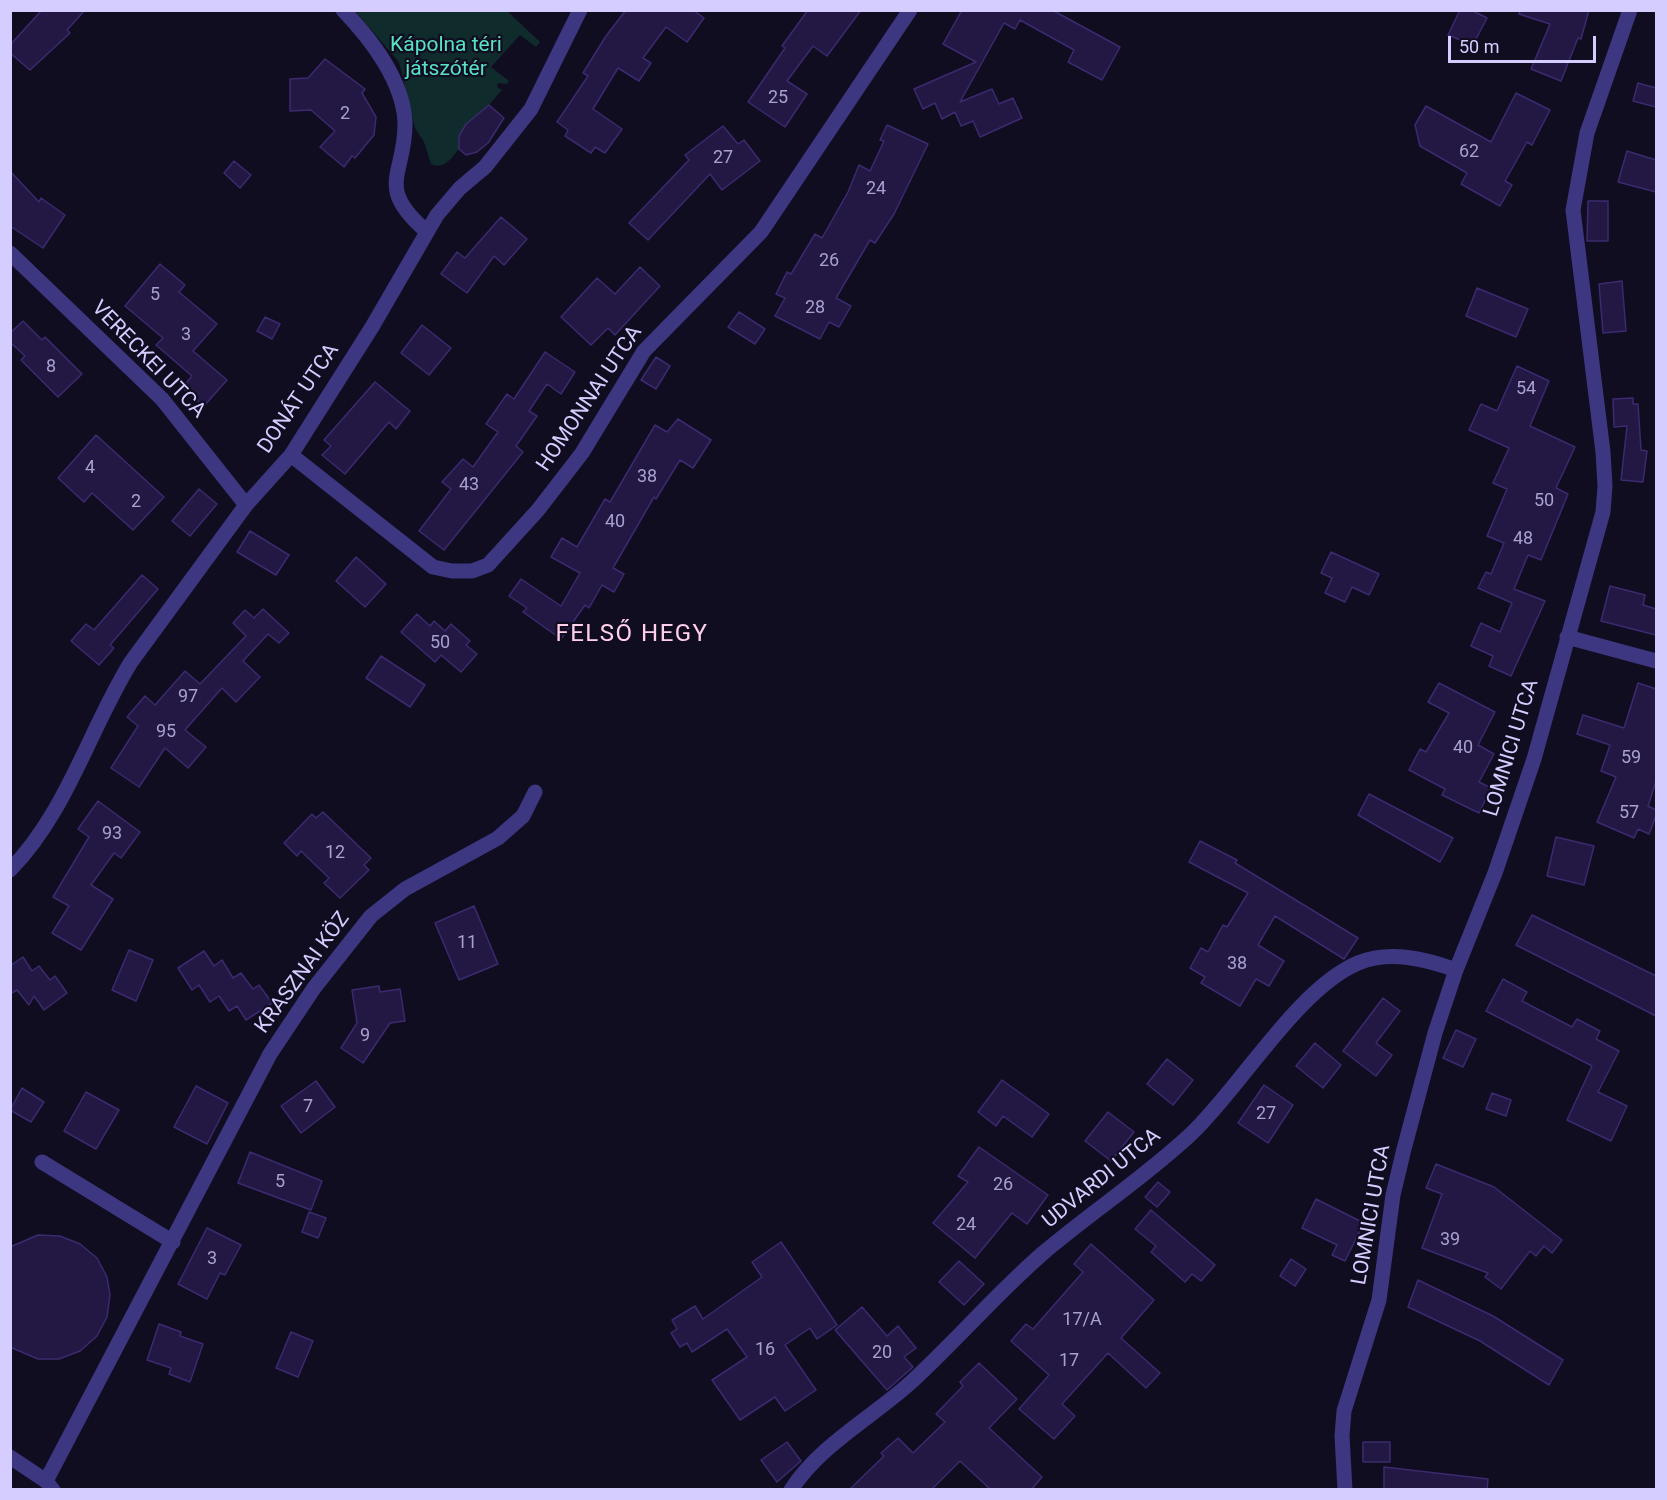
<!DOCTYPE html>
<html>
<head>
<meta charset="utf-8">
<style>
	body { margin:0 }
	#map { position:relative; width:1667px; height:1500px; overflow:hidden; background:#110d21; font-family:Roboto,sans-serif }
	canvas { display:block }
	.frame { position:absolute; inset:0; border:12px solid #d5cdff; pointer-events:none }
	.scale { position:absolute; left:1448px; top:36px; width:148px; height:27px; box-sizing:border-box; border:3px solid #d5cdff; border-top:0; padding-left:8px; font-size:18px; line-height:21px; white-space:nowrap; color:#d5cdff; -webkit-text-stroke:4px #110d21; paint-order:stroke }
</style>
</head>
<body>
<div id="map">
<canvas width="1667" height="1500"></canvas>
<div class="frame"></div>
<div class="scale">50 m</div>
</div>
<script>
const ctx = document.querySelector('canvas').getContext('2d');
ctx.lineJoin = 'round';
function fillPath(path, color) {
  ctx.fillStyle = color;
  ctx.fill(path, 'evenodd');
}
function stroke(path, color, width, dash) {
  ctx.strokeStyle = color;
  ctx.lineWidth = width;
  ctx.lineCap = dash ? 'butt' : 'round';
  ctx.setLineDash(dash || []);
  ctx.stroke(path);
}
function label(font, color, halo, rows, align = 'center') {
  ctx.font = font + ' Roboto,sans-serif';
  ctx.lineWidth = 4.5;
  ctx.setLineDash([]);
  ctx.textBaseline = 'middle';
  ctx.strokeStyle = halo;
  ctx.fillStyle = color;
  for (const [text, x, y, turn = 0] of rows) {
    ctx.save();
    ctx.translate(x, y);
    ctx.rotate((+turn || 0) * Math.PI / 180);
    ctx.textAlign = isNaN(turn) ? turn : align;
    if (halo) ctx.strokeText(text, 0, 0);
    ctx.fillText(text, 0, 0);
    ctx.restore();
  }
}
fillPath(new Path2D(`
	M355 11H507L540 42 536 47 520 35 491 67 509 81 507 84 498 83 497 87 502 90 479 116 466 124 459 136V149C451 158 445 170 431 164L424 142 415 128 399 62Z`), '#102b2b');
const building = new Path2D(`
	M42 10H85L67 30 70 33 30 70 10 53V45Z
	M626 10H693L704 18 687 42 666 27 643 58 651 63 639 81 618 68 593 109 622 129 605 153 595 147 591 153 565 136 568 130 557 122 588 76 583 73 606 36Z
	M808 10H861L827 56 813 46 787 81 807 94 785 127 748 102 785 48 782 46Z
	M962 10H1052L1120 47 1102 80 1068 62 1074 50 1020 20 1015 29 1004 23 960 102 992 89 999 104 1013 98 1022 118 980 137 973 121 961 126 955 112 942 119 935 103 923 109 914 89 976 62 943 44Z
	M1460 10H1471L1487 18 1473 45 1448 35Z
	M1520 10H1589L1581 39 1578 38 1561 81 1531 69 1550 24 1519 14Z
	M325 59 365 89 362 93 376 117 374 135 355 158 352 156 344 167 320 147 335 131 311 110 290 111V79L308 78Z
	M1638 83 1656 88V107L1633 101Z
	M1516 93 1550 110 1532 145 1527 142 1505 181 1512 185 1500 206 1461 184 1467 173 1420 146 1415 125 1426 106 1491 142Z
	M489 105 504 118 488 143 477 152 466 155 459 149V136L466 124Z
	M887 125 928 144 894 214 875 243 870 240 836 298 851 306 839 327 829 322 820 339 775 316 785 298 776 294 787 272 791 274 815 234 822 238 848 192 859 165 870 171 884 141 880 140Z
	M723 126 738 144 744 140 760 161 722 190 710 174 648 240 629 223 689 160 685 155Z
	M1627 151 1656 160V192L1618 182Z
	M234 161 251 175 240 188 224 173Z
	M10 171 39 202 41 198 65 215 43 248 10 226Z
	M1588 201H1608V241H1587Z
	M501 217 527 239 504 265 494 256 467 293 441 274 457 252 465 258Z
	M160 264 185 285 179 292 217 324 193 351 227 380 204 406 182 388 192 376 156 345 163 338 125 306Z
	M640 267 660 286 615 335 608 328 591 345 561 317 597 278 615 294Z
	M1622 281 1626 331 1603 333 1599 284Z
	M1477 288 1528 309 1516 337 1466 316Z
	M739 312 765 329 755 344 728 327Z
	M265 317 280 324 272 339 257 331Z
	M23 321 42 340 45 337 82 374 58 397 21 360 25 356 10 342V333Z
	M422 325 451 348 429 375 401 353Z
	M545 352 575 372 561 394 547 384 529 411 537 416 516 446 523 452 444 550 419 531 451 489 442 482 463 459 473 467 498 432 486 424 507 394 514 399Z
	M656 357 670 366 656 389 641 380Z
	M1517 366 1549 381 1530 426 1575 447 1556 488 1568 494 1541 560 1528 555 1514 589 1545 601 1511 676 1489 666 1493 656 1471 646 1481 623 1500 632 1512 603 1478 588 1486 572 1491 574 1504 543 1487 536 1507 489 1493 483 1509 448 1469 430 1481 404 1497 411Z
	M375 382 410 411 396 429 389 422 345 474 322 455 331 446 324 440Z
	M1633 398V404H1638L1641 450 1647 451 1643 482 1621 480 1627 426 1614 427 1613 399Z
	M678 419 711 440 693 468 680 460 656 499 654 497 613 568 624 574 614 592 602 585 589 608 585 605 561 639 523 612 527 608 509 596 521 579 561 606 580 573 551 557 562 538 577 547 605 499 610 502 655 425 667 432Z
	M96 435 164 497 133 530 92 493 84 502 58 478Z
	M199 489 217 504 190 536 172 521Z
	M250 531 289 555 276 575 237 552Z
	M1331 552 1379 574 1369 595 1352 587 1345 602 1325 593 1332 578 1321 573Z
	M356 557 386 584 365 607 336 581Z
	M142 575 158 589 110 645 114 648 99 665 71 641 86 624 94 630Z
	M1610 586 1645 595 1643 605 1656 609V635L1601 621Z
	M263 609 289 633 279 643 268 634 243 661 260 677 236 702 222 688 185 730 206 747 188 768 165 748 139 787 111 768 138 726 127 717 145 696 155 705 185 671 200 684 246 636 233 623 245 610 254 618Z
	M417 614 430 626 434 621 445 631 451 624 470 641 466 645 477 654 461 672 441 655 435 662 401 632Z
	M381 656 425 685 410 707 366 678Z
	M1439 683 1495 712 1478 745 1494 754 1479 782 1491 788 1479 813 1442 795 1445 789 1409 770 1420 749 1426 752 1449 713 1428 702Z
	M1638 683 1656 689V781L1648 806 1656 810V816L1649 834 1638 829 1634 838 1597 822 1616 777 1601 771 1610 745 1577 734 1583 715 1624 728Z
	M1369 794 1453 838 1440 862 1358 815Z
	M98 801 140 832 121 858 114 853 91 885 113 899 81 950 52 933 69 906 53 897 89 837 78 829Z
	M323 812 371 858 364 865 369 870 340 898 324 883 329 878 301 851 297 856 284 843 312 814 316 818Z
	M1556 837 1594 846 1584 885 1547 876Z
	M1200 841 1237 860 1235 863 1358 938 1344 959 1275 916 1258 945 1284 961 1269 986 1256 979 1240 1006 1201 983 1205 977 1190 968 1201 948 1208 952 1223 925 1227 927 1248 893 1189 862Z
	M474 906 498 964 459 980 435 923Z
	M1532 915 1656 976V1016L1516 945Z
	M129 950 153 960 136 1001 112 990Z
	M204 951 214 966 222 960 233 978 241 973 253 989 259 985 272 1003 246 1020 237 1006 229 1011 219 996 210 1002 199 985 192 990 178 968Z
	M23 957 32 971 39 966 50 980 55 976 67 993 44 1010 34 996 29 1005 17 990 10 994V966Z
	M1503 979 1527 992 1522 1001 1572 1027 1577 1019 1600 1031 1596 1039 1619 1051 1598 1092 1627 1106 1611 1141 1567 1120 1592 1066 1486 1011Z
	M379 986 380 992 400 989 405 1021 390 1023 363 1063 341 1048 357 1023 352 990Z
	M1383 998 1400 1011 1376 1043 1392 1055 1376 1076 1343 1051Z
	M1456 1030 1476 1039 1463 1067 1443 1058Z
	M1315 1043 1341 1065 1323 1088 1296 1066Z
	M1167 1059 1193 1080 1173 1105 1147 1084Z
	M1002 1080 1049 1114 1032 1137 1003 1116 996 1126 978 1112Z
	M316 1081 335 1107 301 1133 281 1106Z
	M1264 1085 1293 1105 1268 1143 1238 1123Z
	M196 1086 228 1103 207 1144 174 1127Z
	M22 1088 44 1102 31 1122 10 1110Z
	M86 1092 119 1110 96 1149 64 1131Z
	M1492 1093 1511 1100 1506 1116 1486 1109Z
	M1108 1112 1134 1132 1111 1161 1085 1141Z
	M979 1147 1048 1195 1027 1224 1012 1213 975 1258 933 1223 968 1182 958 1176Z
	M250 1152 322 1181 311 1210 238 1183Z
	M1436 1164 1494 1187 1562 1240 1552 1253 1544 1246 1536 1256 1530 1251 1501 1289 1485 1277 1488 1273 1422 1248 1442 1194 1426 1188Z
	M1158 1182 1170 1192 1157 1207 1145 1197Z
	M1316 1199 1364 1223 1345 1261 1332 1255 1337 1245 1302 1228Z
	M1151 1210 1215 1265 1201 1281 1192 1274 1185 1282 1151 1252 1156 1246 1135 1229Z
	M309 1212 326 1218 318 1238 302 1232Z
	M207 1228 241 1245 225 1275 220 1273 207 1299 178 1284Z
	M38 1235 60 1236 80 1244 97 1258 107 1277 110 1295 107 1317 97 1336 80 1351 59 1359H38L10 1347V1247Z
	M781 1242 837 1325 817 1339 810 1328 785 1345 816 1390 785 1411 775 1397 740 1420 712 1380 747 1357 727 1329 692 1352 687 1343 680 1347 671 1333 677 1329 672 1320 695 1306 703 1319 762 1277 752 1262Z
	M1091 1244 1154 1300 1121 1338 1160 1373 1146 1388 1108 1353 1062 1404 1075 1416 1054 1439 1019 1409 1049 1375 1011 1341 1026 1324 1033 1329 1083 1272 1074 1264Z
	M1291 1259 1306 1269 1295 1286 1280 1276Z
	M959 1261 984 1284 964 1305 939 1282Z
	M1418 1280 1493 1316 1563 1360 1549 1385 1480 1341 1408 1307Z
	M862 1307 887 1336 898 1326 916 1348 904 1357 913 1367 887 1390 835 1330Z
	M159 1324 181 1332 180 1336 203 1344 190 1382 169 1374 171 1368 147 1360Z
	M291 1332 313 1341 298 1377 276 1368Z
	M979 1363 1017 1399 989 1428 1042 1477 1031 1490H991L960 1461 931 1490H849L884 1456 881 1453 898 1438 913 1453 945 1422 936 1414 963 1386 960 1382Z
	M787 1442 801 1461 777 1482 761 1460Z
	M1363 1442H1390V1462H1363Z
	M1384 1467 1488 1479 1487 1490H1384Z`);
fillPath(building, '#231843');
stroke(building, '#3b2a6f', 1.5);
stroke(new Path2D(`
	M343 10C371 39 403 81 405 122 406 175 374 186 426 231
	M10 253 162 399 246 505
	M291 455 433 567 452 571H472L488 565 538 510 582 453 644 351 761 232 910 10
	M1567 637 1656 661
	M10 870C67 812 89 730 131 662L246 505 291 455 372 327 437 215 460 188 485 167 531 109 580 10
	M42 1162 173 1242
	M10 1457 46 1481 53 1490
	M46 1481 270 1054 314 988 371 916 405 889 498 838 523 816 535 792
	M791 1490C819 1446 871 1418 909 1384 955 1342 995 1295 1042 1254 1090 1213 1144 1178 1191 1134 1240 1088 1297 989 1358 963 1390 950 1426 959 1456 970
	M1345 1490 1342 1436 1344 1411 1379 1300 1393 1195 1404 1149 1435 1033 1456 970 1495 873 1534 759 1603 512 1605 486 1603 452 1573 210 1587 133 1630 10`), '#3d3781', 15);
label('18px', '#a8a0d0', null, [
	["25",778,98],
	["2",345,114],
	["62",1469,152],
	["27",723,158],
	["24",876,189],
	["26",829,261],
	["5",155,295],
	["28",815,308],
	["3",186,335],
	["8",51,367],
	["54",1526,389],
	["4",90,468],
	["38",647,477],
	["43",469,485],
	["50",1544,501],
	["2",136,502],
	["40",615,522],
	["48",1523,539],
	["50",440,643],
	["97",188,697],
	["95",166,732],
	["40",1463,748],
	["59",1631,758],
	["57",1629,813],
	["93",112,834],
	["12",335,853],
	["11",467,943],
	["38",1237,964],
	["9",365,1036],
	["7",308,1107],
	["27",1266,1114],
	["5",280,1182],
	["26",1003,1185],
	["24",966,1225],
	["39",1450,1240],
	["3",212,1259],
	["17/A",1082,1320],
	["16",765,1350],
	["20",882,1353],
	["17",1069,1361]
]);
label('21px', '#57e1c5', '#110d21', [
	["Kápolna téri",446,46],
	["játszótér",446,70]
]);
label('21px', '#d5cdff', '#110d21', [
	["VERECKEI UTCA",148,360,46],
	["DONÁT UTCA",299,399,-56],
	["HOMONNAI UTCA",590,399,-56],
	["LOMNICI UTCA",1512,748,-73],
	["KRASZNAI KÖZ",303,973,-54],
	["UDVARDI UTCA",1102,1179,-39],
	["LOMNICI UTCA",1372,1215,-80]
]);
ctx.letterSpacing = '1.5px';
label('24px', '#ffcfeb', '#110d21', [
	["FELSŐ HEGY",632,635]
]);
ctx.letterSpacing = '0px';
</script>
</body>
</html>
